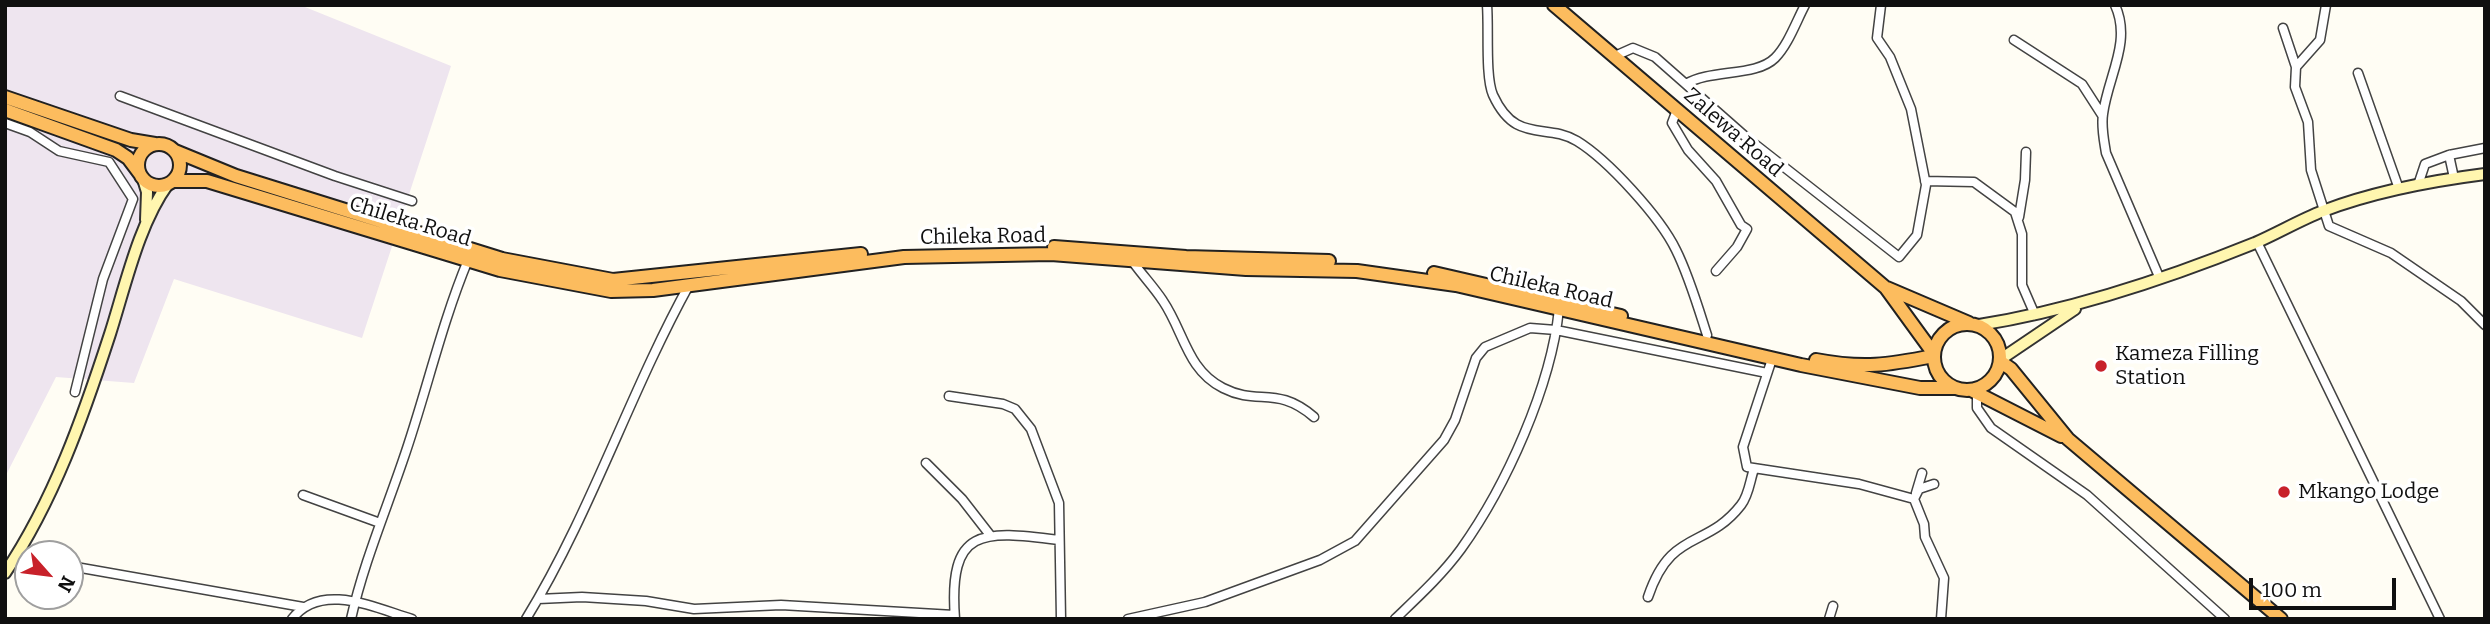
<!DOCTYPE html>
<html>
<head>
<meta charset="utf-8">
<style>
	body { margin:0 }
	#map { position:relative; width:2490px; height:624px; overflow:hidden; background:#fffdf4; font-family:Bitter,serif }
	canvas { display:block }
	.frame { position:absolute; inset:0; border:7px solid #101010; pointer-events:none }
	.north { position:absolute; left:14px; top:540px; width:70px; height:70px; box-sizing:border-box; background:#fff; border:2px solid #9f9f9f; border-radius:50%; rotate:118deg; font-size:19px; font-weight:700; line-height:28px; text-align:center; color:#101010 }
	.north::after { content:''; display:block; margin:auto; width:24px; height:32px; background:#c8212a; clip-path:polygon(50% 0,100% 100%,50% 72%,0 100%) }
	.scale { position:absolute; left:2249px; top:578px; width:147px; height:32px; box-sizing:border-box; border:4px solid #101010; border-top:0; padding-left:9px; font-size:21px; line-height:24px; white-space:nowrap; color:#101010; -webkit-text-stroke:5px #fff; paint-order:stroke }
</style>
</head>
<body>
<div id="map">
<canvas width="2490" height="624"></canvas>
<div class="frame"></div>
<div class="north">N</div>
<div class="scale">100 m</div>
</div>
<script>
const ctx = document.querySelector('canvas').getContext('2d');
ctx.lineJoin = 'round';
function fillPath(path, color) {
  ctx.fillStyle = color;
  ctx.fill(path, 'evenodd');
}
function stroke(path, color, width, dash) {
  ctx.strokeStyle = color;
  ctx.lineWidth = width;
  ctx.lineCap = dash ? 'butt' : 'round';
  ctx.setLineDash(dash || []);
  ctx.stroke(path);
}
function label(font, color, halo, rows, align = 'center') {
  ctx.font = font + ' Bitter,serif';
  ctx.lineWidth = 7;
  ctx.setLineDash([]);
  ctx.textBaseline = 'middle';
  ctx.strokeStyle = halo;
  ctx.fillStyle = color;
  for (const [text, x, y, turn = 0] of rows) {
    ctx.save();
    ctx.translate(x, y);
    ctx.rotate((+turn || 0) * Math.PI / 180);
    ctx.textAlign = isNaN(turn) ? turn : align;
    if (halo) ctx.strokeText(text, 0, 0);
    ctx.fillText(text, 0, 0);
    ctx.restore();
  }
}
fillPath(new Path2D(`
	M5 5H300L451 66 362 338 174 279 134 383 56 377 5 477Z`), '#eee5ef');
const minor = new Path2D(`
	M1487 5C1489 28 1485 77 1493 95 1516 145 1545 122 1577 141 1608 160 1660 217 1676 250 1689 276 1698 307 1707 335
	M2115 5C2132 42 2108 76 2103 114 2101 127 2104 140 2106 153L2160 279
	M2283 28 2296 67 2295 87 2308 122 2311 170 2329 226 2391 253 2461 301 2485 325
	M2014 40 2082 84 2102 115
	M1615 56 1633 48 1655 57 1747 138 1899 257 1917 235 1926 185 1911 109 1890 57 1877 38 1881 5
	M2296 67 2320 40 2326 5
	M2358 73 2399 189
	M1686 84C1711 69 1756 77 1775 58 1788 45 1796 22 1805 5
	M120 96 335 176 412 201
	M1677 110 1672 123 1688 150 1716 181 1741 225 1747 229 1737 247 1716 271
	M5 123 30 132 59 151 109 162 133 199 103 279 75 392
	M2454 178 2449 155 2485 148
	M1925 181 1974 182 2015 212 2022 234V285L2035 315
	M2418 185 2425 164 2449 155
	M2019 217 2025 180 2026 152
	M2257 242 2440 619
	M1133 262C1143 276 1154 287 1163 301 1184 332 1187 370 1223 388 1258 406 1277 385 1314 417
	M1772 359 1743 447 1747 467 1859 484 1914 499 1924 524 1925 537 1944 578 1941 619
	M949 396 1003 404 1015 409 1031 429 1059 503 1061 619
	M1977 396V408L1991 428 2087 495 2225 619
	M926 463 962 499 990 535
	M1916 493 1922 473
	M303 495 380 523
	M1914 499 1919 489 1934 484
	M18 554 28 557
	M70 566 303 607
	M1648 597C1671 528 1706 550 1741 505 1749 495 1750 480 1754 469
	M538 599 582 597 646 601 694 609 781 605 954 615
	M292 619C321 581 375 608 412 619
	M351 619C363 565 385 513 403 460 426 394 441 325 468 260
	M526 619C591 513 629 394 689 285
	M955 619C948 527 982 530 1059 540
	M1128 619 1205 602 1320 560 1355 541 1444 440 1455 420 1476 358 1485 347 1530 328 1556 330 1767 373
	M1395 619C1418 597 1442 575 1461 549 1506 486 1551 387 1559 309
	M1829 619 1833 606`);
const secondary = new Path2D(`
	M143 179 147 192 146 220
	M1979 325C2074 310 2166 279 2255 243 2278 233 2300 220 2323 211 2375 191 2430 181 2485 174
	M2001 359 2075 309
	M5 573C54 500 83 417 110 334 125 287 139 223 168 184`);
const trunk = new Path2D(`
	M1554 5 1886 288 1934 354
	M5 97 131 140 155 144
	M5 110 116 150 128 158 140 174
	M138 165a21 21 0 1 1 42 0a21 21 0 1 1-42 0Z
	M175 151 236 176 502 259 613 280 861 254
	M173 181H207L500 270 611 291 653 290 904 257 1051 254 1246 269 1357 271 1456 285 1801 365 1920 388H1955
	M1054 247 1186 257 1329 261
	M1434 273 1621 316
	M1887 288 1969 323
	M1934 357a33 33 0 1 1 66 0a33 33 0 1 1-66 0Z
	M1816 360C1864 369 1887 365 1934 356
	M2001 362 2011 369 2068 439 2281 619
	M1971 390 2061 436`);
stroke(minor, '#434343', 11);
stroke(secondary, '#323232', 14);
stroke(trunk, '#212121', 16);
stroke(minor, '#fff', 8);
stroke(secondary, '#fff6af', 10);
stroke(trunk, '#fcbc5e', 12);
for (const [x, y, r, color] of [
	[2101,366,7,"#c8212a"],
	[2284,492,7,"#c8212a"]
]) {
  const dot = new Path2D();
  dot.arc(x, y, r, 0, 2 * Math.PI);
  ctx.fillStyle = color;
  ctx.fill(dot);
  stroke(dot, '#fff', 2.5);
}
label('21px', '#101010', '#fff', [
	["Zalewa Road",1733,133,41],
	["Chileka Road",410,222,17],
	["Chileka Road",983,237,-1],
	["Chileka Road",1551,288,13]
]);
label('21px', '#101010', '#fff', [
	["Kameza Filling",2115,354],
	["Station",2115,378],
	["Mkango Lodge",2298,492]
], 'left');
</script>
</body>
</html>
